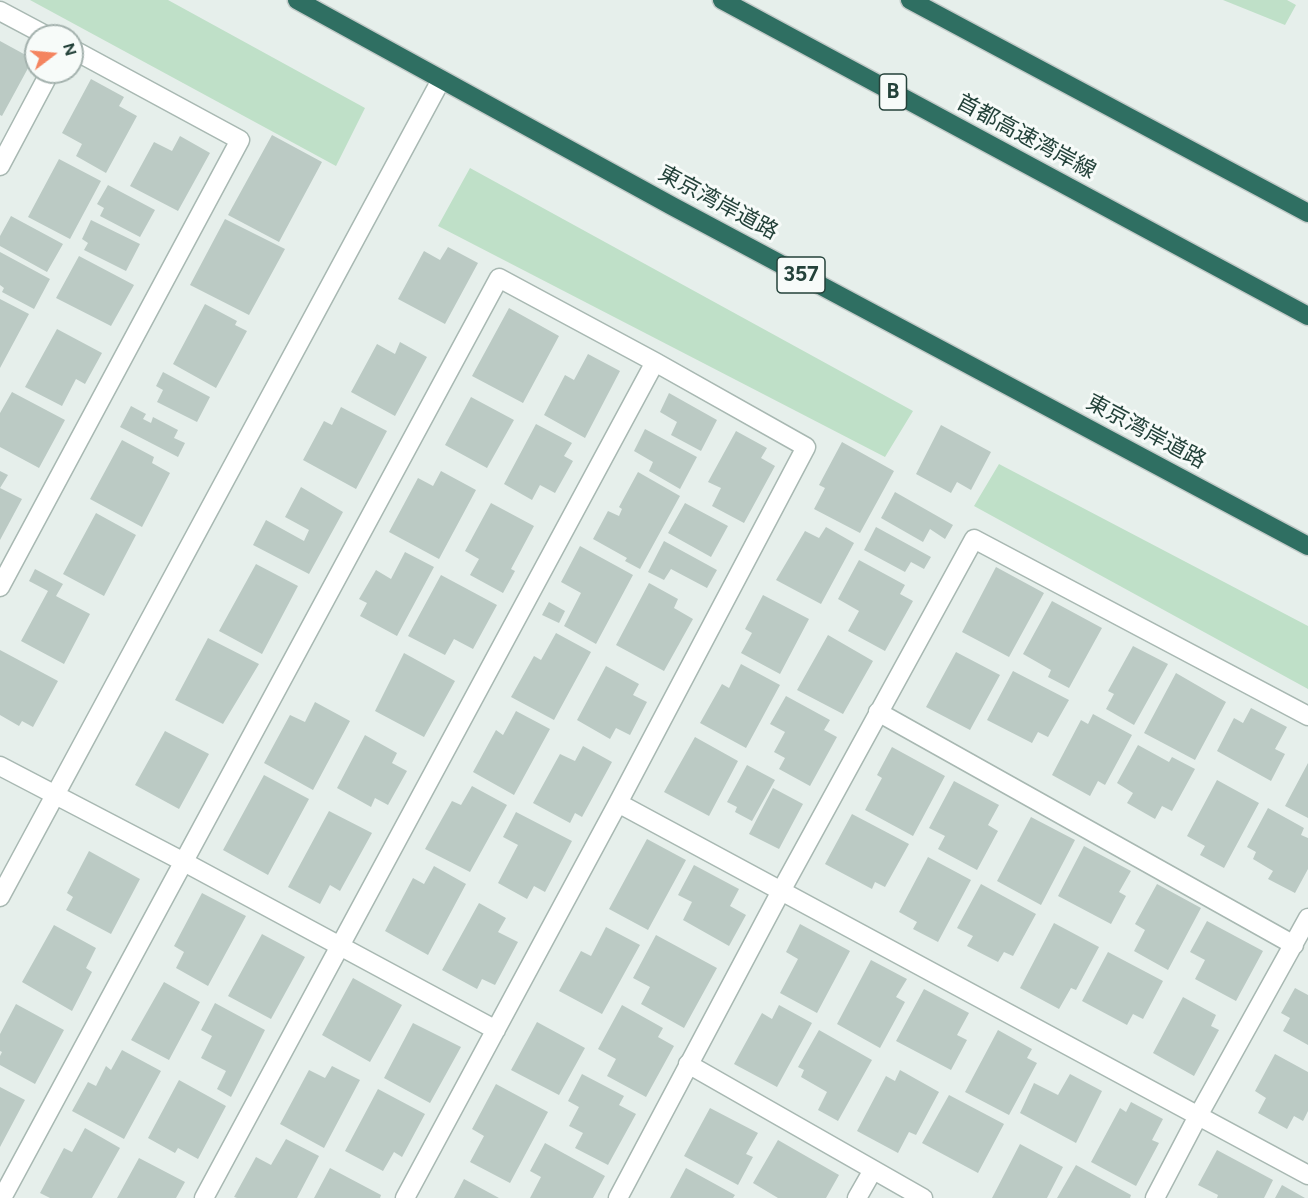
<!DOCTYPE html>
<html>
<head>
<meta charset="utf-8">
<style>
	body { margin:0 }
	#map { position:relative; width:1308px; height:1198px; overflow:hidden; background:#e6efeb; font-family:Figtree,sans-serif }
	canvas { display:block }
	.north { position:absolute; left:24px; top:24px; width:60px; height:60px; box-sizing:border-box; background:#f7fbf9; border:2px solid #a3b1ad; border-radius:50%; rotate:74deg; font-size:16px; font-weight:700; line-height:24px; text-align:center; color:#24423a }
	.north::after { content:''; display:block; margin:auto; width:21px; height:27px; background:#f4845f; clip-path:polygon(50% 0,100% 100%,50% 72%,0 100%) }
</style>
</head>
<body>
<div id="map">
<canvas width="1308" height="1198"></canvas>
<div class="north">N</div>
</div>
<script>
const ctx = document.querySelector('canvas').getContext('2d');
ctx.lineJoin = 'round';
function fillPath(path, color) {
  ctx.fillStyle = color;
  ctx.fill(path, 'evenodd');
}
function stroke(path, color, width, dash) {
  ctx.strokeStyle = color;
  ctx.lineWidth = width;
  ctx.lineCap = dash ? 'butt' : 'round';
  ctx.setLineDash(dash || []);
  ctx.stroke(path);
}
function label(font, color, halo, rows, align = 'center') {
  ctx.font = font + ' Figtree,"Noto Sans JP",sans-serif';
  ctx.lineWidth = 6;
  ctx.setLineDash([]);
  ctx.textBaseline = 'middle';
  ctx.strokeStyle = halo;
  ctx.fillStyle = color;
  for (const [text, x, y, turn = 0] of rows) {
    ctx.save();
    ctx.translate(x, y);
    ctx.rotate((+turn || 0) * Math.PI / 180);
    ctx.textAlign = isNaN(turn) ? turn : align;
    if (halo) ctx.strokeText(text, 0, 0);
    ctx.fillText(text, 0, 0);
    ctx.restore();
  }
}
fillPath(new Path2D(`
	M30 0H168L365 108 336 166Z
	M1223 0H1287L1296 5 1285 25Z
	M470 168 913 411 885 457 438 226Z
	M999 464 1308 626V689L974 506Z`), '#bfe0c8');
fillPath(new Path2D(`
	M0 41 33 59 2 116 0 115Z
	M91 79 124 97 119 106 137 116 106 173 76 156 82 144 62 133Z
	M272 135 322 162 279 242 228 215Z
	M180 136 210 153 178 211 130 186 154 142 172 151Z
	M59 159 101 181 70 239 28 217Z
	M108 185 155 210 140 237 100 216 104 208 97 204Z
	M11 216 63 244 47 272 0 246V236Z
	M225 219 285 249 249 315 190 285Z
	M91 220 140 244 126 271 84 250 88 243 82 239Z
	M448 247 478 263 445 324 398 299 424 251 440 260Z
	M0 252 50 279 34 309 2 292 4 288 0 285Z
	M79 256 134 285 111 326 56 298Z
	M0 299 29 314 0 368Z
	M205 304 237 321 235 325 247 331 216 388 173 364Z
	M509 308 559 336 523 403 472 376Z
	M57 329 102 353 85 384 76 379 62 406 25 387Z
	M400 342 427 357 395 416 351 392 377 344 395 354Z
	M588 354 620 371 585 438 544 415 565 375 574 380Z
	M163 372 210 397 197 422 157 402 163 390 156 386Z
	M12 392 65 420 39 468 0 447V413Z
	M669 393 717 420 701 451 671 435 677 422 660 412Z
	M471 397 514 420 487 468 445 445Z
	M131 406 146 414 143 419 151 423 153 417 178 430 174 438 185 443 178 457 120 427Z
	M341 407 387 431 356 489 303 460 324 421 332 425Z
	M536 424 572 443 564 456 573 461 555 493 540 485 532 500 504 484Z
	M941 425 991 452 971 490 957 482 951 493 916 474Z
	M645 429 697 457 680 489 649 471 653 462 634 451Z
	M736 431 767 448 761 458 775 466 744 523 712 506 721 488 708 482Z
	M122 440 154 457 152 463 170 473 142 527 90 499Z
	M842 442 894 471 860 533 814 509 825 488 819 485Z
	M0 471 8 475 0 488 22 499 0 540Z
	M441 471 476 490 439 559 389 532 418 478 433 486Z
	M638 472 680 496 640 569 625 561 627 558 593 539 608 511 619 516 622 509 619 507Z
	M301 487 343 512 309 574 253 545 266 520 304 541 309 530 285 517Z
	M895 492 953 525 945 539 930 529 923 542 881 518Z
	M491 503 534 526 511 569 515 571 503 593 470 575 479 559 465 551Z
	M685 503 728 526 711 557 668 533Z
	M96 513 136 535 104 596 63 574Z
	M826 527 854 543 821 604 776 580 805 531 819 538Z
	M876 527 931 557 924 569 911 562 905 572 864 550Z
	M664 541 717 570 707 588 671 569 664 580 648 572Z
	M580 546 633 575 596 644 564 626 581 593 561 582Z
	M405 552 434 567 397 636 360 616 367 603 359 599 376 570 391 579Z
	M859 560 905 585 900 594 913 601 885 651 848 631 859 611 838 599Z
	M256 564 298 586 262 654 219 631Z
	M996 567 1044 593 1009 657 962 632Z
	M35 569 63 584 56 596 90 614 64 664 21 641 48 591 29 581Z
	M441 575 497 605 473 649 454 639 445 655 408 636Z
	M649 583 678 599 674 608 693 619 664 671 616 645Z
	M763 595 809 619 780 674 741 653 752 633 745 629Z
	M1052 601 1102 628 1069 688 1048 677 1051 670 1023 654Z
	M549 602 565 611 559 623 542 615Z
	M556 633 591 652 554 720 511 697 534 656 541 660Z
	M828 635 873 661 843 714 797 690Z
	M208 638 259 664 223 724 175 700Z
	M1133 646 1168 664 1134 725 1106 709 1114 694 1108 691Z
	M0 650 58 681 33 727 22 721 19 726 0 715Z
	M956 652 1000 675 970 730 926 707Z
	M404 653 455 681 424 737 375 711Z
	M741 664 780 685 746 748 700 723 722 684 729 688Z
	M606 666 639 684 633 695 647 702 630 735 616 728 610 739 577 720Z
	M1013 671 1069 700 1048 737 1038 732 1032 743 987 720Z
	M1176 673 1226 702 1195 760 1144 733Z
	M786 696 830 720 824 730 837 737 810 786 779 769 785 758 774 752 785 732 770 724Z
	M315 702 350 721 313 790 264 763 290 715 305 722Z
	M1251 708 1287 727 1275 749 1285 754 1271 781 1217 751 1234 718 1243 723Z
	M516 711 550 729 514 795 473 772 496 730 503 735Z
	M1093 714 1132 735 1105 785 1098 781 1090 796 1052 775 1081 720 1088 724Z
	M165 731 209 754 179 809 135 785Z
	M365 735 397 753 392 763 407 771 388 805 375 798 371 807 337 788Z
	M695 737 738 761 709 816 664 792Z
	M1138 745 1169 762 1172 757 1195 769 1172 811 1162 806 1155 819 1127 803 1133 793 1117 783Z
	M583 746 612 762 582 817 575 813 570 823 533 803 560 754 575 761Z
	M892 747 945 776 913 836 865 810 882 778 877 775Z
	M1308 763V818L1285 806Z
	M747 765 775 780 752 821 735 812 737 807 727 802Z
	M264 775 309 799 268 875 223 850Z
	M1217 780 1259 803 1224 868 1200 855 1205 846 1187 836Z
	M954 781 999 805 988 825 998 831 977 870 938 849 945 836 929 828Z
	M472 786 507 805 470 872 425 849 452 801 461 805Z
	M773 788 803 804 779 849 749 834Z
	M1268 808 1304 828 1301 835 1308 838V869L1295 893 1268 879 1273 871 1253 859 1256 852 1247 847Z
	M329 811 372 833 340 891 330 885 320 904 288 887Z
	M516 812 572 841 545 892 534 886 527 899 498 883 518 845 503 837Z
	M852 814 909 844 885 887 875 882 872 889 825 864Z
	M1031 817 1075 840 1041 905 997 881Z
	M647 839 686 860 648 930 609 909Z
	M1084 846 1131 871 1119 892 1126 896 1111 924 1058 896Z
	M89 851 140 879 111 934 66 910 73 897 67 893Z
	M928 857 971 880 938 942 913 929 917 922 899 912Z
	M694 865 739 889 730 906 746 915 729 946 683 920 692 902 678 895Z
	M434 866 466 884 428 955 385 931 413 878 424 884Z
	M981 884 1036 914 1013 956 1004 952 998 962 967 946 973 936 957 928Z
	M1157 884 1201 908 1168 970 1134 951 1145 930 1135 924Z
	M202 893 246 916 208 986 176 968 184 952 174 946Z
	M479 903 506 918 498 932 518 942 495 985 482 979 477 989 442 970Z
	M1207 921 1263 951 1236 1001 1195 979 1205 960 1190 952Z
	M1054 923 1099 947 1076 990 1071 988 1059 1009 1020 988Z
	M800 924 850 951 817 1013 780 993 798 959 786 952Z
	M54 925 96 948 86 968 92 972 72 1011 22 982Z
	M606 927 640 945 602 1014 559 991 581 951 591 956Z
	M262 934 305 957 271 1019 228 996Z
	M656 935 717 968 684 1028 641 1004 650 987 633 978Z
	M1108 952 1163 981 1143 1019 1133 1014 1127 1025 1082 1001Z
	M871 960 907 979 896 997 905 1002 880 1048 837 1024Z
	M353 978 402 1005 370 1062 322 1035Z
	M164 982 200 1002 169 1060 131 1040Z
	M1295 988 1308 995V1045L1283 1031 1290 1018 1281 1013Z
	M924 989 969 1013 957 1035 967 1040 951 1070 896 1041Z
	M1183 997 1216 1015 1211 1026 1219 1030 1194 1076 1153 1053Z
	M215 1003 265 1030 231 1097 217 1089 226 1071 201 1058 212 1036 201 1030Z
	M16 1004 64 1030 35 1084 0 1065V1056L2 1052 0 1051V1034Z
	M622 1005 663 1028 658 1037 674 1046 646 1097 607 1076 616 1059 598 1049Z
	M779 1005 812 1023 777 1087 734 1064 762 1013 772 1019Z
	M537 1022 585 1048 559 1095 511 1070Z
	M413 1023 461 1047 430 1103 384 1078Z
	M819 1030 872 1060 838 1121 818 1110 827 1092 801 1077 804 1070 798 1067Z
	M998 1030 1032 1049 1027 1058 1037 1063 1009 1115 965 1092Z
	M122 1050 161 1071 124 1139 72 1111 88 1082 96 1086 106 1066 111 1070Z
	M1275 1054 1308 1072V1111L1303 1121 1294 1116 1287 1129 1258 1113 1266 1098 1255 1091Z
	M332 1066 360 1080 324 1148 280 1124 309 1070 325 1078Z
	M900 1070 939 1092 916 1135 909 1132 898 1153 857 1131 886 1076 895 1081Z
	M582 1074 624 1096 619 1105 636 1114 608 1165 575 1148 583 1133 569 1126 579 1107 568 1101Z
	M1070 1074 1102 1091 1076 1143 1020 1113 1034 1083 1058 1095Z
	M179 1080 226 1106 198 1159 178 1148 175 1153 148 1138Z
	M496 1084 548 1112 510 1183 470 1162 484 1136 472 1129Z
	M0 1087 25 1100 0 1147Z
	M378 1089 425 1114 402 1157 394 1152 383 1171 345 1151Z
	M949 1095 1004 1124 978 1173 922 1143Z
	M1131 1102 1163 1119 1152 1140 1159 1143 1136 1186 1091 1162 1120 1108 1126 1112Z
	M710 1108 758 1133 746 1154 753 1157 738 1185 684 1156Z
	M85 1128 120 1148 92 1198H50L40 1193 64 1148 72 1152Z
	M286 1139 319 1156 297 1198H237L234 1197 256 1157 271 1165Z
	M778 1140 839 1175 826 1198H778L753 1183Z
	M545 1143 605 1176 593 1198H530L541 1177 530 1171Z
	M1020 1144 1063 1167 1047 1198H992Z
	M1217 1150 1273 1180 1264 1198H1217L1218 1195 1198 1185Z
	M139 1158 185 1182 176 1198H117Z
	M1076 1165 1131 1195 1130 1198H1057Z
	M330 1168 381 1195 380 1198H314Z
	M686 1168 735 1195 733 1198H670Z
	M464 1179 499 1198H454Z
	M1282 1185 1305 1198H1275Z`), '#bbcac4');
const minor = new Path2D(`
	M0 11 47 36
	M0 166 50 72
	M0 587 240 140 72 49
	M878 712 1294 945
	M0 766 184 862 496 1030
	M618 803 1308 1175
	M0 897 441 80
	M688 1064 923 1198
	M2 1198 499 278 655 362 806 447 618 803 405 1198
	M204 1198 655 362
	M618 1198 781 891 974 539 1308 716
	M857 1198 873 1170
	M1155 1198 1198 1116 1308 918`);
const highway = new Path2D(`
	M297 0 672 206 1308 546
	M722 0 1308 316
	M910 0 1308 213`);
stroke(minor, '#a8b8b2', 21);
stroke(highway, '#c2cac8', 21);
stroke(minor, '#fff', 18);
stroke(highway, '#2f6f62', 18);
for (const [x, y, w] of [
	[893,92,27],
	[801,275,48]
]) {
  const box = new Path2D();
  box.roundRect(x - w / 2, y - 18, w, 36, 4.5);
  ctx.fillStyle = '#f7fbf9';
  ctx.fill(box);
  stroke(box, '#24423a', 1.5);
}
label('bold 21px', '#24423a', null, [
	["B",893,92],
	["357",801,275]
]);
label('22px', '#24423a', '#f7fbf9', [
	["首都高速湾岸線",1026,137,28],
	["東京湾岸道路",718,203,28],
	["東京湾岸道路",1146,432,28]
]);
</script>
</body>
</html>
